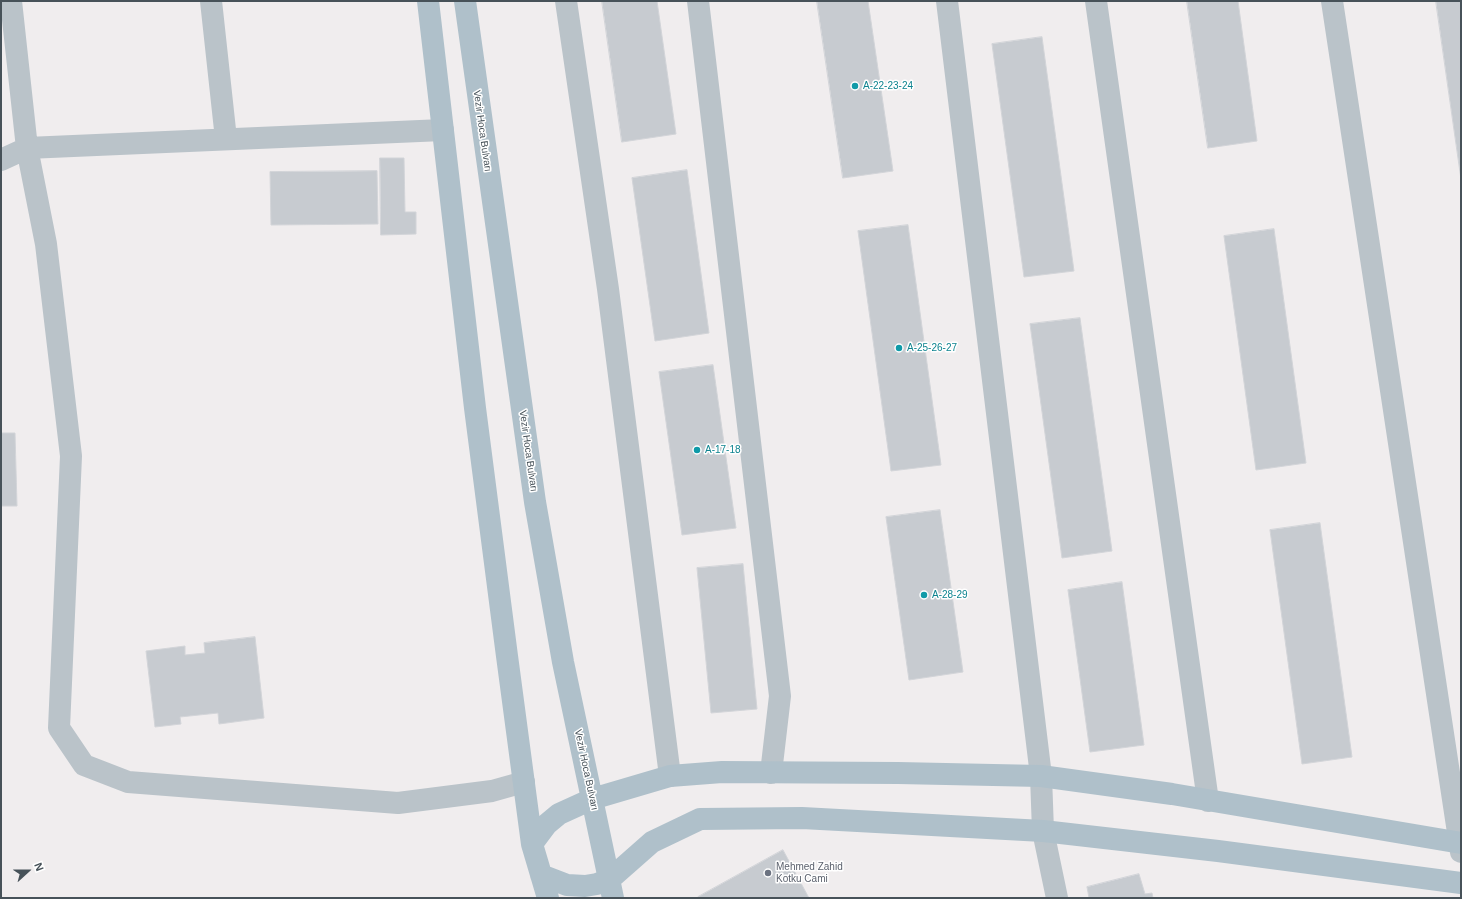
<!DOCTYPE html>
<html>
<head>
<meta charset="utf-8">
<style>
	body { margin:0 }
	#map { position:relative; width:1462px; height:899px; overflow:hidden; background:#f0edee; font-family:Helvetica,sans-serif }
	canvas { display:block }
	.frame { position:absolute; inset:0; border:2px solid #475259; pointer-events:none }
	.north { position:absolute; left:8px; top:851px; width:40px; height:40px; -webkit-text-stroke:3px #fff; paint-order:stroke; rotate:69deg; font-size:11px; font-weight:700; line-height:16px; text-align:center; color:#475259 }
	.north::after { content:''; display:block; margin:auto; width:14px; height:18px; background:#475259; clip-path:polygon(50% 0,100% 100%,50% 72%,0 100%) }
</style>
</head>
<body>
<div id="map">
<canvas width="1462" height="899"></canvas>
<div class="frame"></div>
<div class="north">N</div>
</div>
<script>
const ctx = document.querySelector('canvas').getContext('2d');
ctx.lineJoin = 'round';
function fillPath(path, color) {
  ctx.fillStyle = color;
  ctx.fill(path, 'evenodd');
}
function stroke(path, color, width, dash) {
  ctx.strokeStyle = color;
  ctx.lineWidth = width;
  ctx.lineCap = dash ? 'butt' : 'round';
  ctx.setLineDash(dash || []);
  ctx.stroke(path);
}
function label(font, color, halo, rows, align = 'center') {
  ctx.font = font + ' Helvetica,sans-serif';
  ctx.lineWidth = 3;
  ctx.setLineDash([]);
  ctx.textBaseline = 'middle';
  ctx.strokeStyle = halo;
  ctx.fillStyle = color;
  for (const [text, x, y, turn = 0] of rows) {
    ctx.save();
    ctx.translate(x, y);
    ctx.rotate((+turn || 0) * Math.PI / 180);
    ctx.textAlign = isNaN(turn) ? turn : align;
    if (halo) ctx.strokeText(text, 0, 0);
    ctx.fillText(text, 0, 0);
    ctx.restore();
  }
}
const building = new Path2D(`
	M602 1H657L676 134 622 142Z
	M817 1H868L893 171 843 178Z
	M1187 1H1238L1257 141 1208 148Z
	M1436 1H1461V179Z
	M1042 37 1074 271 1024 277 992 44Z
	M380 158H404L405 212H416V234L381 235Z
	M687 170 709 333 655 341 632 178Z
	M377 171 378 224 271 225 270 172Z
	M908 225 941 465 891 471 858 231Z
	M1274 229 1306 463 1256 470 1224 236Z
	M1080 318 1112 551 1062 558 1030 324Z
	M713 365 736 528 682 535 659 372Z
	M1 433H15L17 506H1Z
	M940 510 963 672 909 680 886 517Z
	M1320 523 1352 757 1302 764 1270 530Z
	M743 564 757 709 711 713 697 568Z
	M1122 582 1144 745 1090 752 1068 590Z
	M255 637 264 718 219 724 218 713 180 717 181 724 155 727 146 651 185 646V655L205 653 204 643Z
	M783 850 809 898H698V897Z
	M1139 874 1145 894 1152 893 1153 898H1089L1087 887Z`);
fillPath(building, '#c7cbd0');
stroke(building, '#d2d4d8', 1);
stroke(new Path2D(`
	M11 1 27 148 46 244 71 456 59 728 84 765 128 782 398 803 492 791 524 782
	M211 1 226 139
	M566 1 608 289 670 776
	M698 1 780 696 771 773
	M947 1 1041 776 1043 831 1057 898
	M1096 1 1208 801
	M1332 1 1461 852
	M1 160 27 148 443 130`), '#bac3c9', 22);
stroke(new Path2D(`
	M428 1 475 408 507 656 532 844 548 898
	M465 1 535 502 563 662 613 898
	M532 844 547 824 559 814 592 799 670 776 722 772 898 773 1041 776 1172 794 1461 843
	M541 875 567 885 585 886 597 884 610 879 652 842 700 819 802 818 1043 831 1218 851 1461 883`), '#afc0ca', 22);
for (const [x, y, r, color] of [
	[855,86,4,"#0f9aa8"],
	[899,348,4,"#0f9aa8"],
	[697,450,4,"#0f9aa8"],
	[924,595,4,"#0f9aa8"],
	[768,873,4,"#6b7280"]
]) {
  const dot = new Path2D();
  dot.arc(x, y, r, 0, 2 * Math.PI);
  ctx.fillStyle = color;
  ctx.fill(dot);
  stroke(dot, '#fff', 1.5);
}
label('10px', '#0d838f', '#fff', [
	["A-22-23-24",863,86],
	["A-25-26-27",907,348],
	["A-17-18",705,450],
	["A-28-29",932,595]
], 'left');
label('10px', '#475259', '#fff', [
	["Vezir Hoca Bulvarı",482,131,82],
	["Vezir Hoca Bulvarı",528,451,82],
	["Vezir Hoca Bulvarı",586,770,78]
]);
label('10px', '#5b616d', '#fff', [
	["Mehmed Zahid",776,867],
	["Kotku Cami",776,879]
], 'left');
</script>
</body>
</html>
